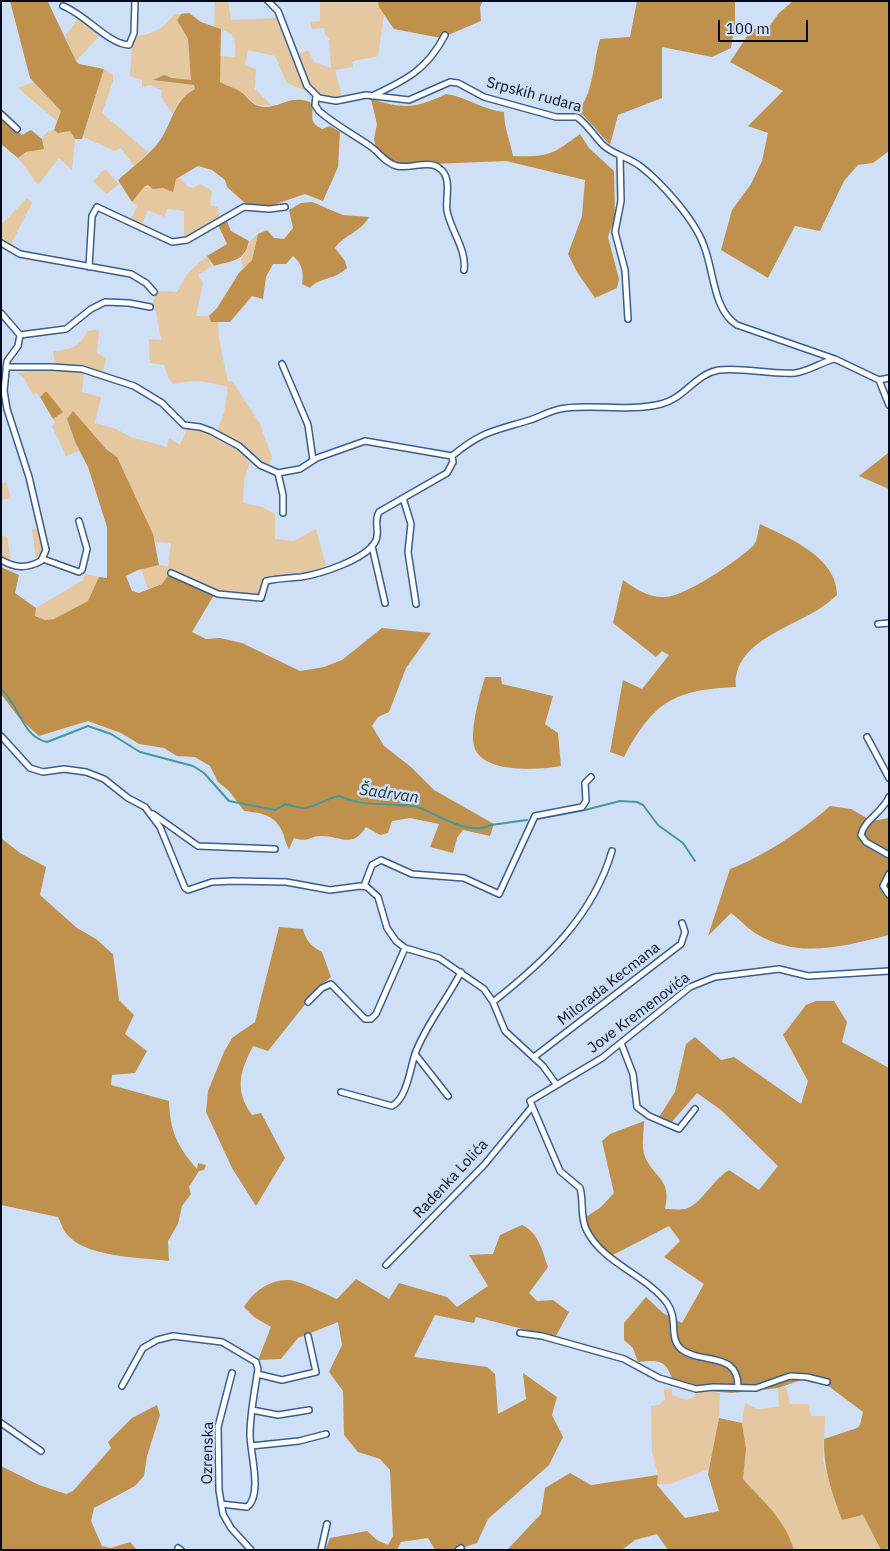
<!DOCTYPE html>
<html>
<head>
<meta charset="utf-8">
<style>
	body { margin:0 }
	#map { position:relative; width:890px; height:1551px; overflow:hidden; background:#cedff6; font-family:"IBM Plex Sans",sans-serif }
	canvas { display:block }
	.frame { position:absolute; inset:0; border:2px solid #010b1e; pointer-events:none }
	.scale { position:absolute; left:718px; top:20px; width:90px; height:22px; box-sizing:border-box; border:2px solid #010b1e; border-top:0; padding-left:6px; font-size:15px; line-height:18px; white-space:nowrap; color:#010b1e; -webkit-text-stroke:4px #cedff6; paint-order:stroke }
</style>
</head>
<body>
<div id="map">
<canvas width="890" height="1551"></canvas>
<div class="frame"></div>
<div class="scale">100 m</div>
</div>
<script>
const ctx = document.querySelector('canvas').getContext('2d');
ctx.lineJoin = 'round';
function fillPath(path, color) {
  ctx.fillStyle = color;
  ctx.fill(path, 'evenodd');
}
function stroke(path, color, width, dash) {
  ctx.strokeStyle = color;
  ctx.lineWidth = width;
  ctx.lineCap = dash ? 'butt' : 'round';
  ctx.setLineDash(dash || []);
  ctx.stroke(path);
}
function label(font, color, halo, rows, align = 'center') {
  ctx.font = font + ' "IBM Plex Sans",sans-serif';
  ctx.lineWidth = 5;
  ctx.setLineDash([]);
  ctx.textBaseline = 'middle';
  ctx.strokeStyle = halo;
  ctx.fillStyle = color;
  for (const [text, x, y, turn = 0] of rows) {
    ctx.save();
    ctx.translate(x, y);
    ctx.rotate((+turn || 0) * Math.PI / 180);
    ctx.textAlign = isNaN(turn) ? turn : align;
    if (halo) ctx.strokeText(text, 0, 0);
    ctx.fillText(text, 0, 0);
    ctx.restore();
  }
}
fillPath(new Path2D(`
	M215 1H228L231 20 276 18 306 91 287 83 275 56 248 50 245 65 256 69 255 89 271 105H257L241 92 220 82V56L235 57C236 32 234 35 214 26Z
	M320 1H378L384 14 378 56C370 59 359 58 352 62L353 67 335 70 342 97C308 98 308 82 298 55L308 50 314 62 331 68 329 39 325 34 324 28 312 29 310 22 320 21Z
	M174 14H181L177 20 188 39 192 80 172 78 164 75 153 80 194 85 195 89 180 100 172 113 161 96 162 90 150 85 142 87V80L130 76 132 44 138 36C152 35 167 26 174 14Z
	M80 16 102 33 76 61 65 36Z
	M104 69 113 75V81L102 113 148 152 134 166 121 148 115 151 83 137Z
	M33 82 61 111 57 121 18 88Z
	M54 130 58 133 70 131 75 139 72 170 59 158 38 185 18 158 26 152 44 149 42 139 47 132Z
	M106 170 119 184 107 194 93 182 102 171Z
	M179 177 187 186 193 188 200 184 212 191 210 205 218 207 219 218 184 239V211L167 209 164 217 148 210 141 226 130 221 137 206 132 202 144 187 164 188Z
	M27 198 32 203 10 246 1 240V225Z
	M258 234 252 260 243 269 241 259C248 249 248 241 258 234Z
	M207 256 212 266 198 275 203 283 196 316H209L211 322H218L219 339 228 382 232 381 260 424 272 457 268 466 238 441 217 431 224 413 228 387C208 381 194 379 173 384L169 379 164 365 150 363 149 339 161 340 156 311 152 306 157 291 177 292 188 273Z
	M93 330H99L97 353 106 358 103 372 83 366 55 364 53 351C69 350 80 348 87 331Z
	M70 369 84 372 82 392 101 397 95 423 116 429 131 437 167 447 169 438 180 445 187 429 205 431 216 439 239 450 250 463 244 479 243 503 262 507 275 514V539L294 541 316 529 326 566 313 571 263 577 260 595 255 597 219 593 169 570V574L162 584 148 589 141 569 159 565 168 566 171 543 154 542 153 534 117 457 106 449 76 444 79 451 66 456 52 426 55 423 53 419 62 412 45 393 40 397 36 392 33 395 24 378 17 373 35 370Z
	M6 482 11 498 2 500 1 484Z
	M32 529H39C43 542 46 550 36 560Z
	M1 535 7 537 11 562 1 556Z
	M85 574 99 577 89 601 54 619 45 620 34 615 36 608 83 580Z
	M786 1387 790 1404H808L811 1416H825L823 1461 842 1520 863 1515 881 1550H794C785 1519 764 1501 743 1479L746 1449 742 1423 745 1403 758 1409 779 1407 778 1388Z
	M664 1388 672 1389V1395L687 1400 694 1397 697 1390 720 1393 719 1418 709 1469 670 1484H657L658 1475 652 1452 651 1406 659 1405 665 1400Z`), '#e5c89f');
fillPath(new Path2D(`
	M10 1 48 2 76 61 79 64 104 69 82 139H75L70 131 58 133 54 130 61 111 30 78Z
	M378 1H483L480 7 481 21 441 38 394 29 379 7Z
	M637 1H735V24L731 48 712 57 662 47V98L618 115 610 145 583 115 576 113C594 95 593 62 600 39L630 37Z
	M793 1H889V151L873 163 858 165 844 181 820 231 795 226 768 278 721 250 732 210 751 184 762 161 768 133 748 126 783 91 730 62 752 29 768 28 779 13Z
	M189 13 201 22 221 29 220 82C227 86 235 88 241 92 249 98 253 107 264 107 283 107 289 95 310 102 317 114 305 120 322 129L330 126 340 132 338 167 323 201 305 194 267 207 245 203 227 187 225 180 212 170 198 166 176 179 173 192 163 188 153 189 148 185 144 187 132 202 118 180C129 170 149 155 158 143 173 124 172 101 195 89L194 85 153 80 164 75 172 78 191 80 188 39 177 20 181 14Z
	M446 94C467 97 483 110 504 112 504 128 510 140 513 156 549 157 552 155 580 134L589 148 614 171 615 217 608 237 619 279 617 288 595 298 577 272 568 254 582 216 585 180 506 161 407 165 390 160 376 148 374 139 377 124 371 99C405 109 414 109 446 94Z
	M1 118 22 135 31 130 42 139 44 149 26 152 18 158 1 144Z
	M312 202 343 215 369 217C361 232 345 234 335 248L345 261 347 268C335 280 319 277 310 288L302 284C304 272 302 264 293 256L286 264H273L266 277 263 299 252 296 230 322H211L209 316 217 308 239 273 252 260 258 234 267 230 274 238 284 239 293 228 289 210 301 203Z
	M227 221 231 231 249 241C244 263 232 260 214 266L207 256 227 244 218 225Z
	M45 392H47L63 412 53 419 40 397Z
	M73 411 106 449 117 457 153 534 159 565 138 570 126 576 132 591 139 593 162 584 169 574 214 595 192 632 206 639 220 638 242 643 300 671 324 667 342 660 382 628 431 633 406 668 389 712 378 717 372 726 384 746 411 767 434 790 494 824 490 836 463 830 457 838 453 853 430 847 439 824 410 818 392 821 388 833 380 835 366 827C352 849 341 836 321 836 309 836 310 843 294 838L289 849C285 843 285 837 282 831 274 814 261 813 244 811L229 791 218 782 210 766 195 757 177 756 164 748 139 744 121 733 88 721 39 736 20 719 1 694V567L19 575 15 593 36 608 35 616 45 620 54 619 88 601 99 577 107 578V527L88 467 76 444 67 419Z
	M888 453 889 489 859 476Z
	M760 524C789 538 837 557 837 595 831 600 826 605 819 609 790 628 732 643 736 687 674 690 654 701 624 757L610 752 623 680 642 689 669 655 662 651 656 657 613 623 623 580C636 589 649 598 665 597 686 596 737 561 753 546 757 542 758 531 760 524Z
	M485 677H501L502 684 553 696 545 724 558 733 561 766C540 770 481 774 474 746 470 729 480 694 485 677Z
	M830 806 851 809 872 821 889 818V935C844 946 798 960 755 933 746 927 739 919 731 913L708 936 730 869C761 858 806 828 830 806Z
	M1 838 20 853 46 867 40 895 77 928 96 939 113 954 119 1000 134 1015 125 1034 147 1051 135 1073 112 1075 111 1085 169 1101C170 1131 177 1146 197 1169L198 1163 206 1165 204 1170 199 1171 189 1187 191 1194 182 1206 178 1224 168 1241 169 1261C140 1257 83 1258 65 1232 62 1228 61 1222 58 1217L1 1205Z
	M279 927 303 929C306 941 311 946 322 952L331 977 318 988 268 1051 253 1046C240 1072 234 1089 252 1115L261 1113 285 1158 256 1206 232 1168 206 1112 208 1091 224 1052 232 1038 255 1022Z
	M816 1001H834L847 1022 842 1042 889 1068V1548L881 1550 863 1515 842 1520C832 1493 823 1468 824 1439L857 1428 860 1425 863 1412 823 1382 812 1383 804 1379 778 1388 732 1393 683 1389 675 1386C666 1362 664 1359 638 1362L633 1348 624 1340V1323L646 1297 663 1313 682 1323 704 1284 664 1257 680 1241 669 1226 605 1259 583 1219 601 1207 614 1193 602 1141 610 1134 644 1121C644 1131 641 1147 645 1157 655 1179 672 1179 665 1209 671 1209 679 1210 685 1209 701 1205 712 1180 729 1170L759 1190 778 1166 721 1110 697 1093 671 1123 659 1117 675 1092 686 1044 695 1037 721 1060 734 1057 801 1104 808 1081 783 1035 806 1005Z
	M522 1225C539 1233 542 1250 548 1267L529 1293 537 1301 553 1300 569 1312 556 1336 542 1334 476 1317 474 1323 435 1315 414 1357 487 1367 495 1374 498 1414 526 1399 523 1373 557 1397 552 1415 563 1437 549 1465 488 1519 477 1543 456 1550H435L428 1538 401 1542 397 1550H325L330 1538 367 1531 377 1540 388 1545 393 1536 390 1470 380 1459 358 1452 344 1435 343 1391 329 1372 342 1345 338 1322 298 1338 281 1359 258 1360 271 1327 254 1317 244 1307C253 1292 270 1279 289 1280 301 1281 325 1294 337 1299L356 1279 389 1299 399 1283 447 1297 457 1307 488 1286 469 1255 493 1254 500 1235Z
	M157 1405 160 1415 147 1456 144 1476 135 1486 94 1508 91 1521 102 1546 111 1548 130 1542 137 1550H1V1466L39 1485 66 1494 73 1491 111 1448 108 1442 132 1418Z
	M719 1418 742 1423 746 1449 743 1479C764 1502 785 1519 794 1550H668L657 1534 635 1540 622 1550H507L541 1514 545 1488 570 1473 591 1485 658 1475 657 1485 685 1518 719 1511 708 1474Z`), '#c0914c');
stroke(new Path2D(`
	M1 689C20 705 21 736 47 742L88 726 111 734 140 752 193 766 204 773 229 801 275 810 286 804C313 814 316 801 339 796 361 806 376 803 399 805 404 806 410 805 415 806 436 813 467 837 491 825L527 820
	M537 819 585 810 620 801 637 802 643 805 658 825 683 843 695 861`), '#45989e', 2);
const street = new Path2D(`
	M268 1 278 11 307 86 319 98 336 101 366 95 409 100 450 82 458 83 484 97 556 117H577C588 125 594 136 603 145 614 155 628 157 640 166 662 183 695 220 704 246 714 271 713 310 737 325L835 359 879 380 889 378
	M63 6C85 14 108 44 129 45L134 33 135 1
	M316 96 315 105 319 111C335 125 353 134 370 146 379 152 385 163 397 166 409 169 429 160 439 168 453 177 445 198 447 211 451 231 467 250 464 270
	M372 96C406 80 427 70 445 35
	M1 114 17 129
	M620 156 621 201 615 232 625 270 628 319
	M1 243 20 254 131 274 146 283 154 292
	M89 267 92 216 97 207 172 242 187 240 244 207 269 209 285 207
	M1 313 20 335 66 329 91 309 105 302 129 303 150 307
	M282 364 308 425 313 460
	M6 367H52L82 369 134 386 162 403 184 425 200 427 211 431 239 446 260 465 278 473 283 495V513
	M879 380 889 405
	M452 456C482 431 494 431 530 420 542 416 553 409 566 408 598 404 629 412 661 404 684 399 695 374 719 370 743 367 770 375 795 373 809 371 820 363 834 359
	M403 498 411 524 408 552 416 604
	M372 546 385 603
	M43 559 79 572 82 570 87 549 79 521
	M1 560C15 568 26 569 41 561L46 550 29 477 7 409 4 391 7 361 18 346 20 335
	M171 573 218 594 261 598 266 581C278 578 290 578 301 577 320 574 365 560 375 542 381 533 373 522 379 512L440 477 447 473 453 462 452 456 365 441 317 458 300 469 278 473
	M878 624 889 623
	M1 736 30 768 43 772 64 769 86 772 104 779 128 798 145 807 160 827 185 888 188 890 212 882 233 881 286 882 330 890 360 886 367 887 378 897 387 928 396 941 405 948 439 958 484 989 493 1002 505 1031 543 1066 556 1084
	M867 737 889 778
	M889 797C883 812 864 820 861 835L866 842 889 855
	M153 814 198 846 275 849
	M889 874 883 886 889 895
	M364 886 372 865 381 860 412 874 464 878 499 894 535 816 582 807 586 801 585 783 591 777
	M308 1002 322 988 331 984 365 1019H371L376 1014 405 948
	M493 1002C545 961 593 916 612 851
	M621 1043 633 1074 637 1107 649 1116 679 1129 695 1109
	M415 1054 448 1096
	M534 1057 681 944 685 932 682 923
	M341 1092 392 1106C407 1098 410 1069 415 1054 426 1024 447 1000 461 972
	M386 1265 484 1165 531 1108
	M520 1333 542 1336 624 1359 659 1378 696 1389 713 1387 756 1388 790 1376 807 1377 827 1382
	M232 1373 218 1427 219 1490 223 1514 231 1528 251 1550
	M257 1374 282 1380 316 1372 308 1336
	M122 1386 143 1348 157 1340 173 1336 222 1342 256 1362 258 1369C255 1390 250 1413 250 1435 250 1452 263 1495 247 1507L221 1504
	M738 1388C739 1350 701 1365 681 1349 668 1337 679 1320 667 1303 645 1274 602 1263 586 1229 580 1216 584 1202 580 1188L560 1171 530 1101 602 1058 690 987 715 977 779 969 808 976 889 971
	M252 1410 278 1415 309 1410
	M1 1423 41 1451
	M251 1446 299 1441 326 1434
	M178 1548 181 1550
	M321 1550 327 1524
	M458 1550 461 1548`);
stroke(street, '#385e8f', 8);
stroke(street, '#fff', 5);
label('15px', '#010b1e', '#cedff6', [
	["Srpskih rudara",534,95,15],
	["Milorada Kecmana",609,984,-38],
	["Jove Kremenovića",639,1013,-37],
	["Radenka Lolića",451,1179,-47],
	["Ozrenska",208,1453,-89]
]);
label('italic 16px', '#192e2e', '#cedff6', [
	["Šadrvan",389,794,8]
]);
</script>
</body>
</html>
